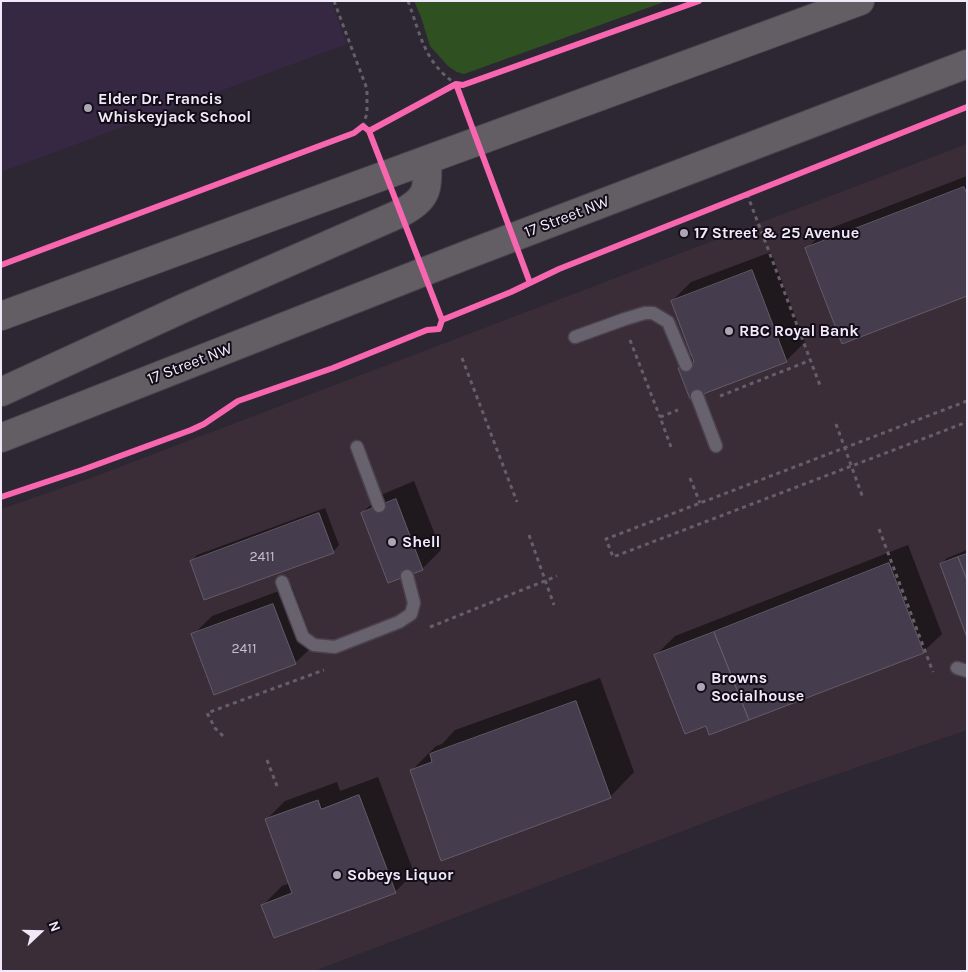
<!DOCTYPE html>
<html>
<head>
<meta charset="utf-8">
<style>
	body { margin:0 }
	#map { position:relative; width:968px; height:972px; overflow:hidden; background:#2d2733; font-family:Karla,sans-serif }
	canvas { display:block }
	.frame { position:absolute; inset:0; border:2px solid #f1e9f9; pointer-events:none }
	.north { position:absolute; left:15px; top:907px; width:50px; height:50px; -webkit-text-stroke:4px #130d18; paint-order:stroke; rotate:69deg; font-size:14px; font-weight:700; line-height:20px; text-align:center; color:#f1e9f9 }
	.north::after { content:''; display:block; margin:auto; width:18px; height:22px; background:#f1e9f9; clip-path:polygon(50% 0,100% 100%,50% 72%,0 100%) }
</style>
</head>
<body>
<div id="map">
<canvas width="968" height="972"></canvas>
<div class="frame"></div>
<div class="north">N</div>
</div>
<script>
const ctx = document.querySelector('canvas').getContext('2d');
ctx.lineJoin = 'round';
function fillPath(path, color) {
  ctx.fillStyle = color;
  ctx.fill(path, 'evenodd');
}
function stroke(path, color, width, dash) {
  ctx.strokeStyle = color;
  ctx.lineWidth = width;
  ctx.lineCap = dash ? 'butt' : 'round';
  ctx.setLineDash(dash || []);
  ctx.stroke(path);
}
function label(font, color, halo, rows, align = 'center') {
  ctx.font = font + ' Karla,sans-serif';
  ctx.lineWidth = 4;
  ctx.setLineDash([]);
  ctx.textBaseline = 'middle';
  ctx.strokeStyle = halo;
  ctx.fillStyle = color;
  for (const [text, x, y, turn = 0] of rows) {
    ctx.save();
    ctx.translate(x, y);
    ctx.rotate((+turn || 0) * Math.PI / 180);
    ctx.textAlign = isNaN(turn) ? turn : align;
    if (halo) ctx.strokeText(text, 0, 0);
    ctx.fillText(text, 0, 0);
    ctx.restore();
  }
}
fillPath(new Path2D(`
	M967 144V730L796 788 314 971H1V509L91 478Z`), '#3b2d37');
fillPath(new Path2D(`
	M1 1H331L347 44 1 172Z`), '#362743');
fillPath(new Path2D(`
	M414 1H663L664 2 464 74 457 72 448 66 430 46 421 17Z`), '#2f5121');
fillPath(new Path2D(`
	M967 176V295L807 248 826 230Z
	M771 252 805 342 786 361 680 368 693 355 672 301 691 282Z
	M414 481 441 550 422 569 362 513 381 495Z
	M325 508 339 545 333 552 191 562 197 555Z
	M908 545 942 634 923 652 707 724 656 655 675 636Z
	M967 550V634L941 564 947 558Z
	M292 586 314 645 295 663 193 635 212 616Z
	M600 678 634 772 610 797 412 770 436 746 442 744 455 730Z
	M378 777 414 873 395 892 263 905 282 886 290 883 266 820 285 801 337 782 340 791Z`), '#0007');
const building = new Path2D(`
	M964 187 967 194V296L842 344 805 248Z
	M752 270 787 362 690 399 678 368 694 362 671 301Z
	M396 499 423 570 388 583 361 513Z
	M319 513 334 553 204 600 190 561Z
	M967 554V580L958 557Z
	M958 557 967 580V638L940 564Z
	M889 563 924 653 749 720 714 632Z
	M273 604 296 664 214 695 191 634Z
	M714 632 749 720 709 735 706 726 685 734 654 655Z
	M576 701 611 798 441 861 410 770 432 762 430 754Z
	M359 795 396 893 274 938 261 905 292 893 265 819 318 800 321 809Z`);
fillPath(building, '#453c4e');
stroke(building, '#615c67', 1);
const service = new Path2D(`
	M575 337 625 319 645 313H653L668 322 686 365
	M697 396 716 446
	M357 447 379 506
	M282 582 303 637 314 645 335 647 399 622 411 614 414 603 407 576
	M957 668 967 671`);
const secondary = new Path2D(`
	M1 316 860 1
	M1 392 186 307 401 213C428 198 428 190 427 160
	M1 438 464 256 967 64`);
stroke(service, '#4a434f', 15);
stroke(secondary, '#4a434f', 30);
stroke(new Path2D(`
	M334 1 367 89V113L363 126
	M408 1C421 36 424 62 456 84
	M747 194 821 388
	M630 340 660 417
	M462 358 517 502
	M720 396 811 360
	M967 401 606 539 613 557 967 422
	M836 424 863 498
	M671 447 660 417 678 410
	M690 478 700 503
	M879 529 933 672
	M529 535 554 605
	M430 627 557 576
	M223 736 215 728 207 713 324 670
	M267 760 277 786`), '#645f69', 3, [4, 4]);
stroke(service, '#67626d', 12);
stroke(secondary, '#635d64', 28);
stroke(new Path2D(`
	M456 84 530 283
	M369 131 456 84 463 85 699 1
	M1 265 354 133 363 126 369 131 442 320 439 329 427 330 333 368 238 401 204 424 191 430 82 470 1 497
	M442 320 511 292 559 269 967 107`), '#f766af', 6);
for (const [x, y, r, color] of [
	[88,108,5,"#aca5b4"],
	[684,233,5,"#aca5b4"],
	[729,331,5,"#aca5b4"],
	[392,542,5,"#aca5b4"],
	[701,687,5,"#aca5b4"],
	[337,875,5,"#aca5b4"]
]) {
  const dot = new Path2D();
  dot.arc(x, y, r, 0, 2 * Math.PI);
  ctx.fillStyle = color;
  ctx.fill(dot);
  stroke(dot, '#130d18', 2);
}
label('14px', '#c6bece', null, [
	["2411",262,557],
	["2411",244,649]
]);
label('bold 16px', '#f1e9f9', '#130d18', [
	["Elder Dr. Francis",98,99],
	["Whiskeyjack School",98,117],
	["17 Street & 25 Avenue",694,233],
	["RBC Royal Bank",739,331],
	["Shell",402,542],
	["Browns",711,678],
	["Socialhouse",711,696],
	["Sobeys Liquor",347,875]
], 'left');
label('16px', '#f1e9f9', '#130d18', [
	["17 Street NW",567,217,-21],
	["17 Street NW",190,364,-21]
]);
</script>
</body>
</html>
